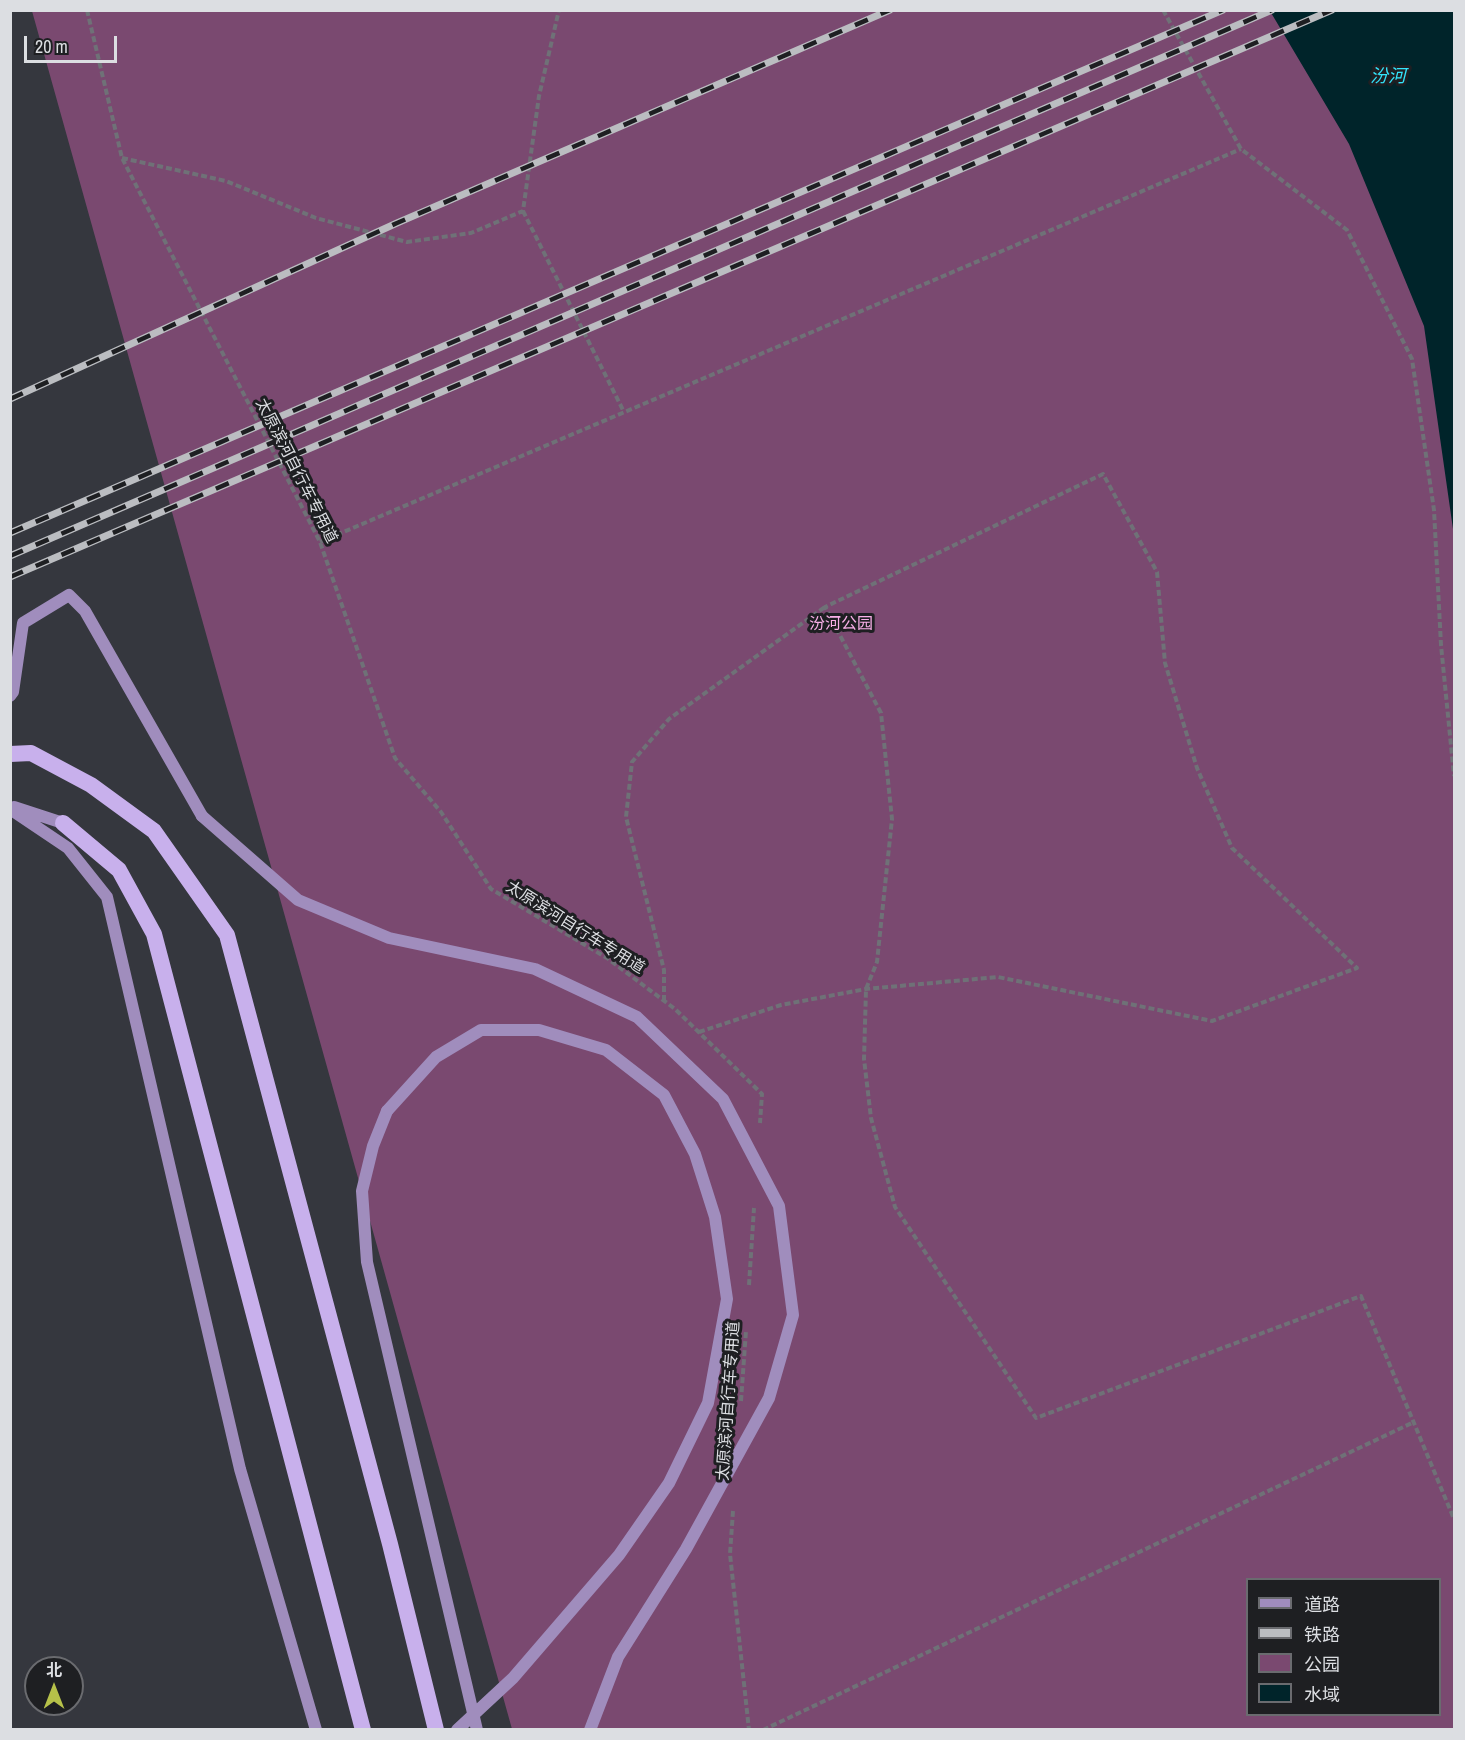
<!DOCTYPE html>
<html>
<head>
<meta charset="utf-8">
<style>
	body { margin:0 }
	#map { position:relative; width:1465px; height:1740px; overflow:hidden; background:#35373e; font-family:"Archivo Narrow","Noto Sans SC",sans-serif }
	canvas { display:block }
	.frame { position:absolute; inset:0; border:12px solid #dcdee2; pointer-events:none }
	.legend { position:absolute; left:1246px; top:1578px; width:195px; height:138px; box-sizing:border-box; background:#1e1f22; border:2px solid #6a6b6f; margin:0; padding:8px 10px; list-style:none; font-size:18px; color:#dcdee2 }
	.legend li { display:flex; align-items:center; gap:12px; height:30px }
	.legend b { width:30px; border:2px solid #6a6b6f }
	.north { position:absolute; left:24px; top:1656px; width:60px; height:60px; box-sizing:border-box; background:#1e1f22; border:2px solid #6a6b6f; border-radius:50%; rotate:0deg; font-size:16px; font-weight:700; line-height:24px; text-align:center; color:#dcdee2 }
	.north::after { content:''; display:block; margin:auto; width:21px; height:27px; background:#b6c149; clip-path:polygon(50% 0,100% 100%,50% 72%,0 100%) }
	.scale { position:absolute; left:24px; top:36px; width:93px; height:27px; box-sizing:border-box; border:3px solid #dcdee2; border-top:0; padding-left:8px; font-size:18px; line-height:21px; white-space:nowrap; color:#dcdee2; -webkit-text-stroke:4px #1e1f22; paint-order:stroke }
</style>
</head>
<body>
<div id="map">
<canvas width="1465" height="1740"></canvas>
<div class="frame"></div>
<ul class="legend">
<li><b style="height:8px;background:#a08dbd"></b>道路</li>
<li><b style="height:8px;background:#bbbdc1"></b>铁路</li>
<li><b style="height:16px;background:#7a4970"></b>公园</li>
<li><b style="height:16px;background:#00242a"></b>水域</li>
</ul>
<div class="north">北</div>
<div class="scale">20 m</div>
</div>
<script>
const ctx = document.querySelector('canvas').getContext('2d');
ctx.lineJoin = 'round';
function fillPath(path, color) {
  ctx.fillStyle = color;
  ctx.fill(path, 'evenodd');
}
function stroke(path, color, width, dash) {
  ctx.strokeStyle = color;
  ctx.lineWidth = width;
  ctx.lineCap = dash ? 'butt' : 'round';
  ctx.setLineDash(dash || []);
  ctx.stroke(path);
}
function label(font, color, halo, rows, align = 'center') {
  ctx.font = font + ' "Archivo Narrow","Noto Sans SC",sans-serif';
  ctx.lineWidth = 6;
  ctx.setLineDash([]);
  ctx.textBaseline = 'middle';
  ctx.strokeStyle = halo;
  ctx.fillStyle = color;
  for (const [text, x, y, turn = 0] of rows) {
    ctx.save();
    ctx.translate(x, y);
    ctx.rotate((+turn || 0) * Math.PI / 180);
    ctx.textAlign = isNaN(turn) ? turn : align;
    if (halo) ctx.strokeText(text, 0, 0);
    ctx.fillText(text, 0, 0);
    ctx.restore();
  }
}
fillPath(new Path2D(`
	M32 11H1454V1729H512ZM1248 1580H1440V1714H1248Z`), '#7a4970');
fillPath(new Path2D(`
	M1270 11H1454V536L1424 326 1349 144Z`), '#00242a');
stroke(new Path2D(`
	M87 10 122 158 320 542 395 758 441 812 491 889 607 958 675 1009 762 1094 760 1123
	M1163 10 1241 149 1347 230 1412 359 1434 510 1441 645 1454 776
	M122 158 226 181 316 218 407 242 471 233 523 211 539 96 559 10
	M523 211 624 412
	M320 542 1241 149
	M664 1001V970L626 817 632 762 669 719 825 607
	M699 1032 781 1005 866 989 998 977 1212 1021 1357 968 1232 848 1197 768 1165 663 1157 572 1103 474 825 607 881 713 892 819 877 962 866 989 864 1059 871 1118 895 1207 1036 1418 1361 1296 1454 1519
	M749 1285 754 1208
	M741 1401 746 1331
	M733 1511 730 1554 749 1730
	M763 1730 1414 1422`), '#6f7177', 4, [6, 3]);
stroke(new Path2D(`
	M10 696 13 692 23 623 69 595 85 611 202 816
	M14 807 63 823
	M10 809 68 848 107 897 240 1469 316 1730
	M387 1111 373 1146 362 1191 367 1262 477 1730`), '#a08dbd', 12);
stroke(new Path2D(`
	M10 754 31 753 91 785 154 831 227 935 390 1544 436 1730
	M63 823 119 870 154 934 363 1730`), '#c8b0ec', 16);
const rail = new Path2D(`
	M10 399 397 223 890 10
	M10 533 1223 10
	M10 556 1272 10
	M10 577 1332 10`);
stroke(rail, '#bbbdc1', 7);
stroke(rail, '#1e1f22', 4.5, [14]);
stroke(new Path2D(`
	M202 816 298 900 389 938 535 969 637 1017 723 1099 779 1206 793 1315 769 1398 686 1549 618 1657 590 1730
	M387 1111 436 1057 481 1030H539L606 1050 664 1095 695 1154 715 1217 727 1299 708 1403 669 1483 619 1555 513 1678 457 1730`), '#a08dbd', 12);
label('16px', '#dcdee2', '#1e1f22', [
	["太原滨河自行车专用道",296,471,63],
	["太原滨河自行车专用道",575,928,32],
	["太原滨河自行车专用道",729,1401,-86]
]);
label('16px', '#f8afe7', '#1e1f22', [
	["汾河公园",841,625]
]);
label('italic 18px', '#33e5fc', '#1e1f22', [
	["汾河",1388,77]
]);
</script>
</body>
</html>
